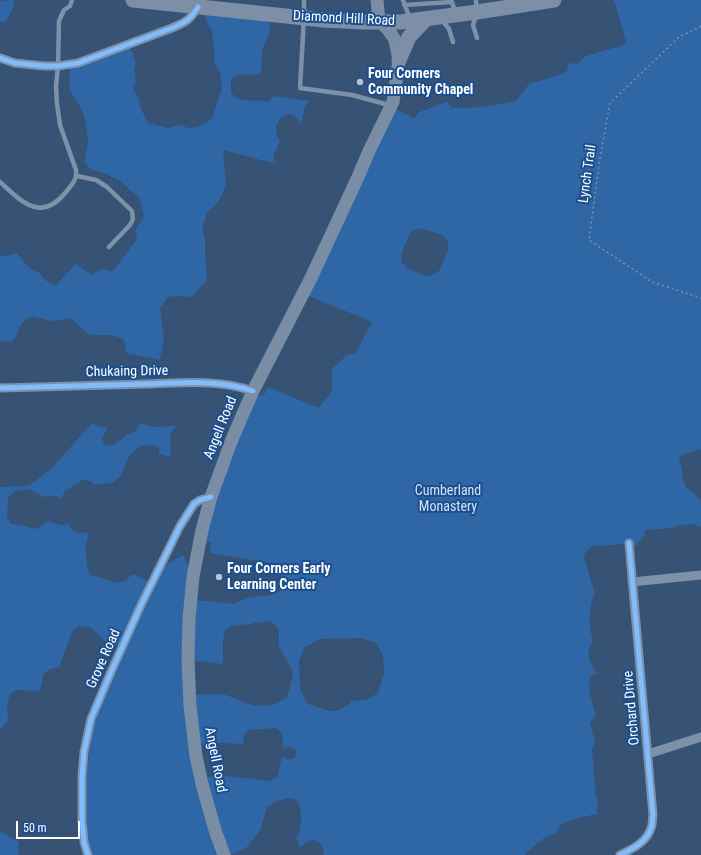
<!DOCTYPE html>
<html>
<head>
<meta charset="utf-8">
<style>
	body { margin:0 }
	#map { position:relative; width:701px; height:855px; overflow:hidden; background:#365274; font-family:"Roboto Condensed",sans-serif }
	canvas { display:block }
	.scale { position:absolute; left:16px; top:821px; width:64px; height:18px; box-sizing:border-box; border:2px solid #fff; border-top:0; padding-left:5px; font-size:12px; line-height:14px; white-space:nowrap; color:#fff; -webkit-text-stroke:3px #1b4f8f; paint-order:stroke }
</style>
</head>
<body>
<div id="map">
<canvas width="701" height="855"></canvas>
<div class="scale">50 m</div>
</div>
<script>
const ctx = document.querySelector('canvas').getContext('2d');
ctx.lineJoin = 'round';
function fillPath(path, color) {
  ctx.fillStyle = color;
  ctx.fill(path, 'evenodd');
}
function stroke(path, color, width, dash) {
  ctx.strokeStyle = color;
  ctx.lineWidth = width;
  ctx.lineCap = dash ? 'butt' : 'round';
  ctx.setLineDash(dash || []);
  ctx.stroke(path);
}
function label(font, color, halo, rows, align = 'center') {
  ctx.font = font + ' "Roboto Condensed",sans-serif';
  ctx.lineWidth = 4;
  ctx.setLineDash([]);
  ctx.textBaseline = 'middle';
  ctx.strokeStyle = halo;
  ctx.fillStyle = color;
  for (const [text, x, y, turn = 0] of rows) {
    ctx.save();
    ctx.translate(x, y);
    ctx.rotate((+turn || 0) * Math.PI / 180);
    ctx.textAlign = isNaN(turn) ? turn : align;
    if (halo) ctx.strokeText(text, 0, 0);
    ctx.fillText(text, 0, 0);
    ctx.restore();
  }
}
fillPath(new Path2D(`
	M14 0 13 8 5 22H0V1Z
	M614 0H701V449L681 455 679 457 685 486 701 500V527L693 524 677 525 673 528 645 530 644 536 634 548 627 544 594 546 587 550 584 557 595 594C588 603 589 631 593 641 584 653 590 662 597 673 595 674 593 675 591 677 586 684 593 707 596 715L590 723 595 742 592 750 596 797 598 799 597 814C587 816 565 820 559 827 557 829 557 832 556 834 543 835 534 847 524 855H324L322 845 313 839 300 847 296 838C303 832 304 800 292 798 284 797 274 803 267 806L260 831 246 848 231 855H80L87 854V841L85 798 90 736 98 705 123 647 105 641 90 627 79 626 73 630 59 667 50 669 44 673 40 691 17 690 10 694 7 705 8 720 0 730V487L29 486 52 468 92 423 98 426 108 428 102 438 104 445 108 446 114 445 128 434 136 431 139 424H144L153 427 178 426 173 429 170 436 171 457 159 454V447L157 446 143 445 134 451 128 458 120 477 112 483 95 485 91 481 82 480 65 491 61 499 56 496 45 497 28 489 15 491 8 498 7 517 11 524 23 525 34 529 42 526 48 521 61 525 68 524 72 530 79 533 89 532 85 548 88 571 91 575 117 583 124 581 133 574 151 583C160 569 169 562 183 555L192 572 194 600 235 604C241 600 246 598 253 597 260 595 275 598 280 590 284 584 280 572 279 565L278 564 210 553 211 542 203 541V538L255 395H264L268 387 319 408 323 402 329 396 332 391V369L347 355 355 354 372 322 304 294 395 109 414 118 419 112 447 102 453 108 483 107 516 101 529 84 564 73 567 71 568 63 577 64 586 56 623 45 626 42ZM418 228 443 235 448 242V250L439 271 431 276 423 275 407 268 401 261 402 252 410 233ZM271 621 279 630V647L293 671V675L287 698 273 705 255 706 223 694 191 695 190 660 222 664 223 661V640L225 630 232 626 252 624V623ZM361 638 376 643 383 655 384 673 378 693 366 700 351 701 350 704 336 711H330L308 704 300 689 299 661 304 648 319 639ZM276 728C284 732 283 740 283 748L291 747 296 750V756L293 759H286L282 756 278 776 271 781 225 776 205 777 200 744 222 743 243 744 244 735 249 730Z
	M204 14H270L269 34 262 50 261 73C250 78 240 69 231 80V92L236 98 241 100 269 101 273 97 277 96 309 101 304 108 301 124 297 118 290 114C275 118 273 129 280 141L273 156 276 164 223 150 226 185 219 201 206 214C205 224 200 228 205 237V256L207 280 192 297 177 296 168 297 160 308 164 338 160 360 126 353 124 341 122 338 109 335H91L87 333 71 318 52 321 31 316C29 318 25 320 23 322 14 332 20 346 0 341V257L17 253C24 262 29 270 40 273L45 280 54 285 57 284 76 264 92 275 95 274 102 268 109 271 114 270 137 239 135 231 144 216 140 199 119 180 104 173 92 170 84 162 88 143 86 124 83 112 70 90 69 65 130 46 136 63 134 69 136 82 133 87 134 91 138 96 141 109 148 123 168 128 181 125 188 128 198 127 212 119 222 87 220 72 215 63 212 30 209 27Z
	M0 831 19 842 18 847 19 855H0Z`), '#2f66a5');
stroke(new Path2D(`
	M701 26 679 37 610 103 599 164 589 240 652 282 701 298`), '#7d92a8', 1.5, [2, 3]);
stroke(new Path2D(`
	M304 0V17L300 88 352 95 389 105
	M403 0 410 19
	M476 0 477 12 473 25 477 38
	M404 5 452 2 455 12
	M442 20 449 29 453 42
	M77 176 96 180 107 187 132 211 133 219 130 225 109 247
	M0 182C22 202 41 223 66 192 72 184 77 181 76 170L60 125 57 104 56 86 58 66 59 21 64 10 70 6 72 0`), '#7d92a8', 4.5);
stroke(new Path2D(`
	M0 58 15 63 44 66H58L78 63 172 28C186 22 190 20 198 7
	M0 388C49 387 98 385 147 384 184 383 218 379 253 391
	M632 582 701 575
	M648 754 701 737
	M88 855 84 842 82 821V777L84 752 91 719 111 672 141 605 180 526 194 504 200 500 211 497
	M620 855C632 849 647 842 651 828 653 824 652 819 653 815L629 543`), '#7d92a8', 9);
stroke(new Path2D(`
	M224 855 215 830 202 784 196 756 190 706 188 659 189 619 193 577 202 530 211 497 231 442 242 416 253 391 311 278 358 177 369 151 393 102 399 60 395 40 392 35 386 27 379 22 377 0`), '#798da4', 13);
stroke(new Path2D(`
	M133 0 324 20 362 22H401L477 12 554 0
	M399 60 409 37 426 19`), '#7d8ea7', 15);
stroke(new Path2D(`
	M0 58 15 63 44 66H58L78 63 172 28C186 22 190 20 198 7
	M0 388C49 387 98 385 147 384 184 383 218 379 253 391
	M88 855 84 842 82 821V777L84 752 91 719 111 672 141 605 180 526 194 504 200 500 211 497
	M620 855C632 849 647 842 651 828 653 824 652 819 653 815L629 543`), '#80bcff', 5);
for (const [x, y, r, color] of [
	[360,82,4,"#b9c2ce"],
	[219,577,4,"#b9c2ce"]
]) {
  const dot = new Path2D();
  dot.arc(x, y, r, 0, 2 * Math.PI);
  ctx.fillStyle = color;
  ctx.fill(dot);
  stroke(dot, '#1b4f8f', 1.5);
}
label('14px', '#fff', '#1b4f8f', [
	["Diamond Hill Road",344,19,3],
	["Lynch Trail",588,174,-82],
	["Chukaing Drive",127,372,-1],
	["Angell Road",221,428,-68],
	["Grove Road",104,659,-66],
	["Orchard Drive",632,708,-95],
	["Angell Road",215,760,79]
]);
label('bold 14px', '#fff', '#1b4f8f', [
	["Four Corners",368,74],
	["Community Chapel",368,90],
	["Four Corners Early",227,569],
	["Learning Center",227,585]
], 'left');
label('14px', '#cfe3fa', '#1b4f8f', [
	["Cumberland",448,491],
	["Monastery",448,507]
]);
</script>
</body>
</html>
